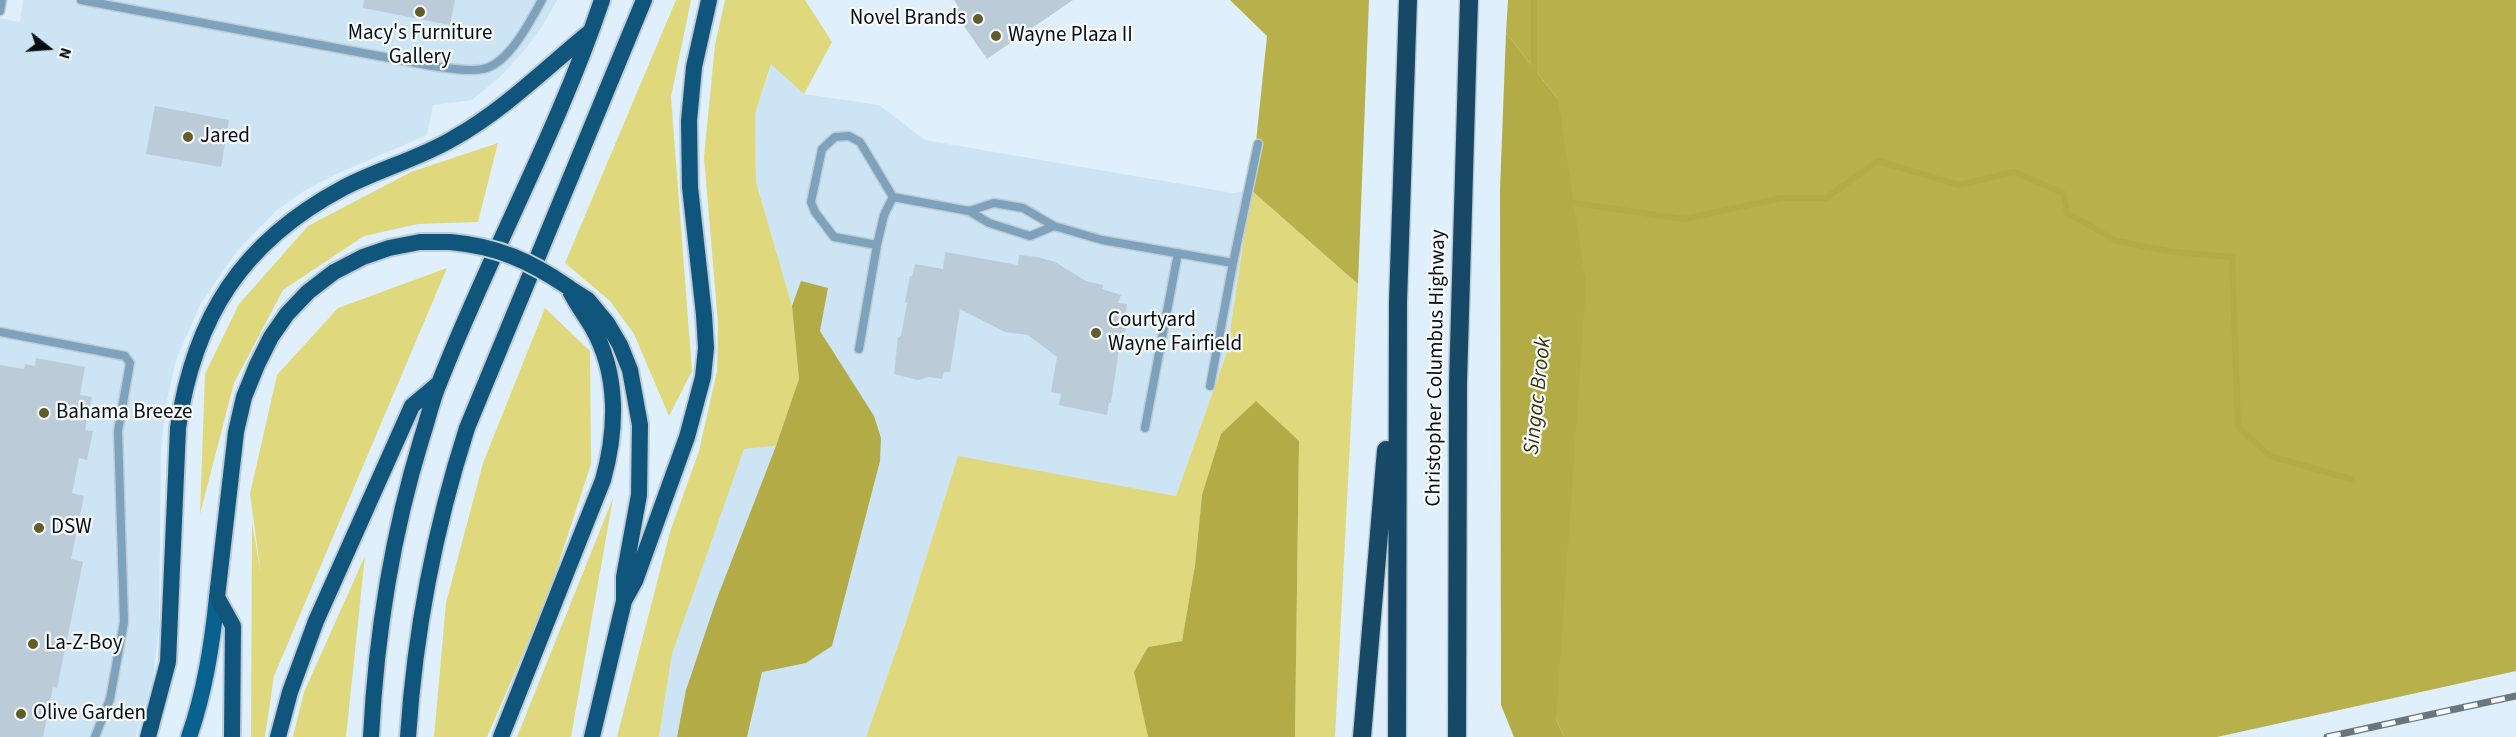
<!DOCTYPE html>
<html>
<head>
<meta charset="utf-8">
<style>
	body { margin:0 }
	#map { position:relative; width:2516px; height:737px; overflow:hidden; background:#dff0fc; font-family:"Source Sans 3",sans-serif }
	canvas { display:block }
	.north { position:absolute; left:18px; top:18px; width:60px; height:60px; -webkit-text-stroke:4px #f8fbfd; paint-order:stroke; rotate:107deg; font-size:16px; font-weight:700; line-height:24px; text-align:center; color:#080d11 }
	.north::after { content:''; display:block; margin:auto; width:21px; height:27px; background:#080d11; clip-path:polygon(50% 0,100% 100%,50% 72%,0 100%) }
</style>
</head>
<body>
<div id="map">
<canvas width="2516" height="737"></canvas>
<div class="north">N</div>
</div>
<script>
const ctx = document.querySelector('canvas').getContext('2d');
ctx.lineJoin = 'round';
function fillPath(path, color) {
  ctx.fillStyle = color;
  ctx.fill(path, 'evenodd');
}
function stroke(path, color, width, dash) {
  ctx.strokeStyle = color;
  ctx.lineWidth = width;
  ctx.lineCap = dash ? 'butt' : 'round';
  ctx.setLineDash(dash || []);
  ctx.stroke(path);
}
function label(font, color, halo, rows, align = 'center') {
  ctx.font = font + ' "Source Sans 3",sans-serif';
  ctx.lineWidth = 4.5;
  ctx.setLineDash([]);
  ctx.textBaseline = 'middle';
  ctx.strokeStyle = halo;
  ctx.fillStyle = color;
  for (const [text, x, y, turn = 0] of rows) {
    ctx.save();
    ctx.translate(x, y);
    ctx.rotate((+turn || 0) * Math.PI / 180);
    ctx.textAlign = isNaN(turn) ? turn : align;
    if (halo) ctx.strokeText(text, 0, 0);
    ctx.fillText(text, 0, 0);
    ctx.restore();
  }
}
fillPath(new Path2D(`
	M23 0H557L543 25 524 51 501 76 472 100 433 105 427 135 334 175 304 191 276 211 237 251 201 303 176 360 165 409 161 449 159 628 153 679 136 737H0V18L20 22Z
	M772 63 804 94 879 105 925 140 1233 193 1251 190 1227 352 1176 496 958 457 904 628 866 737H659L672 654 744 449 776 446 792 306 756 182 755 114Z`), '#cce4f4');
fillPath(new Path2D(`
	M676 0H691L671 97 692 371 669 416 634 334 610 301 565 263Z
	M725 0H805L832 42 804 94 771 64 755 114 756 182 792 306 799 379 776 446 744 449 672 654 659 737H617L670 532 699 451 717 371 718 323 704 157 715 45Z
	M498 143 478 222 418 224 364 236 283 290 234 383 200 514 205 374 239 304 308 226 411 172Z
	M1251 190 1358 284 1335 737H1295L1299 441 1202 495 1195 565 1182 641 1148 647 1135 672 1148 737H866L904 628 958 456 1176 496 1227 352Z
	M447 268 274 676 265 737H251L252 523 261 574 250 494 277 375 338 308Z
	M545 308 590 351 591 464 548 596 487 737H434L446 603 483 463Z
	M613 498 571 737H517Z
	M365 556 346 737H293L304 692Z`), '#dfd87c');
fillPath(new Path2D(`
	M1230 0H1369L1358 284 1251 190 1267 36Z
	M1508 0H2516V671L2217 737H1564L1556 719 1558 99 1506 33Z`), '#b8b04b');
fillPath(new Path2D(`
	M1506 33 1558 99 1586 285 1556 719 1564 737H1514L1501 705 1500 190Z
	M801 281 828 288 820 331 874 416 881 438 880 461 832 646 806 663 762 672 747 737H677L686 690 716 601 776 446 799 379 792 306Z
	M1256 401 1299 441 1295 737H1148L1134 672 1148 647 1182 641 1195 565 1202 495 1221 434Z`), '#b3ac46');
stroke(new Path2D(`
	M1534 0V77
	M1567 202 1684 219 1782 198H1826L1878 161 1959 185 2014 172 2063 193 2067 213 2117 241 2173 252 2232 257 2238 427 2270 456 2351 479`), '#b3ac46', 6);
fillPath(new Path2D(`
	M364 0H455L450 25 363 8Z
	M954 0H1073L987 59 954 12 959 8Z
	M155 106 229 120 221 167 146 154Z
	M945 252 1018 265 1019 255 1037 257 1055 262 1086 281 1103 285 1102 289 1121 295 1118 303 1127 304 1125 317H1128L1123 342H1120L1111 403H1109L1107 415 1059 405 1061 394 1051 392 1057 357 1028 335 1005 332 960 309 950 372H944L942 379 928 377 918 380 894 374 898 337 901 336 907 303 905 302 910 276H912L915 264 943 269Z
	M36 358 85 367 80 395 92 397 85 430 93 431 87 460 79 458 72 493 84 496 71 559 83 562 57 688 53 687 43 737H0V365L24 369 25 364 35 366Z`), '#bbcbd7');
const service = new Path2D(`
	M81 0 432 66C448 68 466 72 483 69 509 64 530 21 542 0
	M0 11 2 0
	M969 211 989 223 1030 236 1054 226
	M877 245 884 215 893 197
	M0 332 125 356 130 363 118 431 124 622 110 699 95 737
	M859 349 877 245 834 237 815 212 811 202 822 149 835 137 849 136 860 142 893 197 969 211 994 203 1023 208 1054 226 1102 240 1233 263 1258 144
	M1210 386 1233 263
	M1145 428 1178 253`);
const primary = new Path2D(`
	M189 737C205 691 212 645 217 597`);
const trunk = new Path2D(`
	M569 288 588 300 607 323 620 345 630 370 640 425 639 495 624 577V601L592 737
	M624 601 635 581 687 437 703 377 706 348 704 315 690 187 689 121 694 67 709 0
	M148 737 168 662 178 428C194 317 242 242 343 188 379 169 419 159 454 138 504 110 546 68 590 32
	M232 737 233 626 217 597 236 432 244 397 257 365 271 337 287 314 308 292 334 272 363 257 389 248 420 242H450
	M278 737 290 692 316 621 412 406 438 384
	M371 737C376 635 392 535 422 437 428 419 432 399 440 381 490 253 558 131 602 0
	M408 737C415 629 434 531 467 428L644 0
	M501 737 603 480C617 430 619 374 592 327 584 314 575 302 568 287`);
const motorway = new Path2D(`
	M1362 737 1386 450
	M1397 737 1398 302 1408 0
	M1457 737 1458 383 1469 0`);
stroke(service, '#bdccd6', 11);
stroke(primary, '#bdccd6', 20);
stroke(trunk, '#bdccd6', 20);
stroke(motorway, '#bdccd6', 21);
stroke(service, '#7ea2bc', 8);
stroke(primary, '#08618f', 16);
stroke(trunk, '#10557b', 16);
stroke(motorway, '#174967', 18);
const rail = new Path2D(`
	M2327 737 2516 696`);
stroke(rail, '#6a757d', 7);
stroke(rail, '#f8fbfd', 4.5, [14]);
const trunkBridge = new Path2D(`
	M450 242C497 246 530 261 568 287`);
stroke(trunkBridge, '#bdccd6', 20, []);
stroke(trunkBridge, '#10557b', 16);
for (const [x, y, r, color] of [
	[420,12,6,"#605d29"],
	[978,19,6,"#605d29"],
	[996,36,6,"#605d29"],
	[188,137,6,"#605d29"],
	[1096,333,6,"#605d29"],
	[44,413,6,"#605d29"],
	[39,528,6,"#605d29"],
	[33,644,6,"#605d29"],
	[21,714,6,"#605d29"]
]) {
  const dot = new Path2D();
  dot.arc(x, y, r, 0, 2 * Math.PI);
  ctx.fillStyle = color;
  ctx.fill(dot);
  stroke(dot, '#f8fbfd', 2);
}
label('21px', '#080d11', '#f8fbfd', [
	["Novel Brands",966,19,"right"],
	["Macy's Furniture",420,34,"center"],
	["Gallery",420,58,"center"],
	["Wayne Plaza II",1008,36],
	["Jared",200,137],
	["Courtyard",1108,321],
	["Wayne Fairfield",1108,345],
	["Bahama Breeze",56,413],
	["DSW",51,528],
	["La-Z-Boy",45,644],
	["Olive Garden",33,714]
], 'left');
label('21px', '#080d11', '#f8fbfd', [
	["Christopher Columbus Highway",1437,368,-89]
]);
label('italic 22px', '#383508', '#f8fbfd', [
	["Singac Brook",1539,396,-84]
]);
</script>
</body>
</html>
